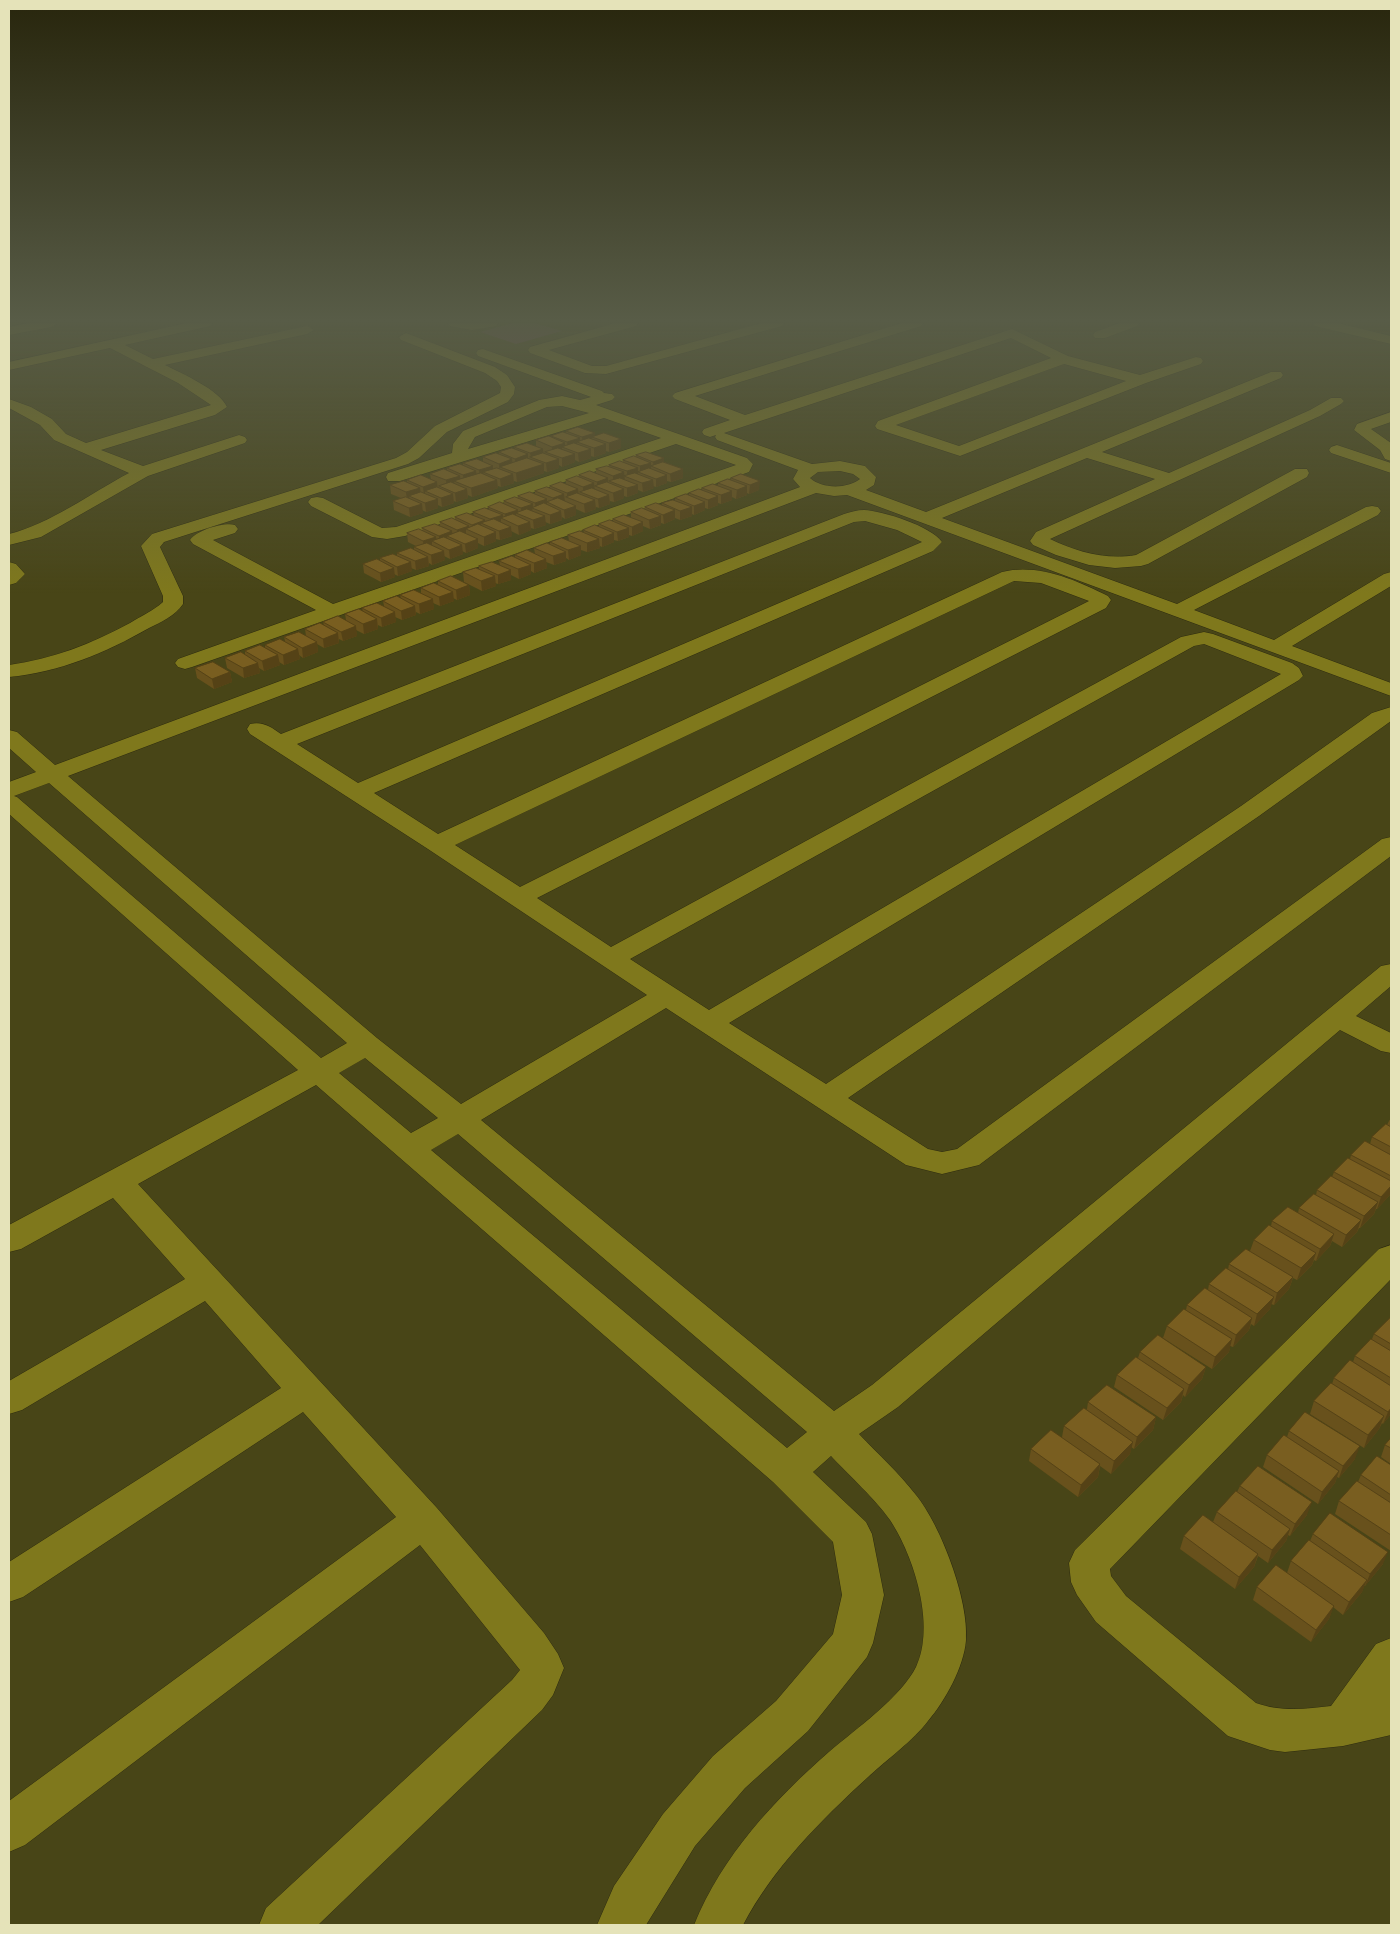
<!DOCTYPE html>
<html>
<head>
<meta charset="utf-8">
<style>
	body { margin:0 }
	#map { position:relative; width:1400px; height:1934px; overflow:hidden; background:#484517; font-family:Cabin,sans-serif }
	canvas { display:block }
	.frame { position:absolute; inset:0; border:10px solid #e5e3b9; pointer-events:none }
</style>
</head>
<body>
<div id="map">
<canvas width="1400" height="1934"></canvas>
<div class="frame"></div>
</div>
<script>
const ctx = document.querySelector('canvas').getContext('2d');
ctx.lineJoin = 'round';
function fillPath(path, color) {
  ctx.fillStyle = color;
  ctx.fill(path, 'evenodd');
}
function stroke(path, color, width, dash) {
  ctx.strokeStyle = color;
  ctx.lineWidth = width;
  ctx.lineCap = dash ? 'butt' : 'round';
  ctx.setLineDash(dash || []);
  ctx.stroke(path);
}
fillPath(new Path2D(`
	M513 323H535L562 331 516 344 480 332Z`), '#72415d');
const street = new Path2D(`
	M30 323H58L51 327 9 335V327Z
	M187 323H212L210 326 125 345 153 359 307 326 314 330 307 334 165 365C181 373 220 390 227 407L215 415 101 450 143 466 239 435 245 437 247 440 245 443 148 476 41 537 9 545V534C50 524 91 493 129 473L54 440 40 425 9 408V399L31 407 52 419 66 434 86 443 211 405 178 383 110 348 9 370V362Z
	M448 323H498L496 326 472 330 450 326Z
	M616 323H638L636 326 549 350 592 366H606L762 323H784L782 326 606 374 585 373 530 353 528 350 530 347Z
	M902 323H923L921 326 695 396 745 415 1012 329 1068 356 1140 375 1196 357 1201 358 1203 361 1201 364 1146 383 960 456 877 429 875 426 878 421 1051 358 1011 338 724 433 812 464 840 461 865 466 876 477 874 485 866 490 926 512 1271 372H1281L1283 375 1281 378 1102 452 1169 473 1310 410 1331 398H1341L1344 401 1341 404 1320 416 1050 539C1077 552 1106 560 1136 555L1295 469H1307L1309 473 1307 477 1148 564 1141 566 1115 568 1089 565 1056 555 1033 545 1030 541 1036 532 1155 479 1087 458 942 518 1177 604 1366 507 1372 506 1378 507 1381 511 1378 515 1194 610 1274 640 1384 574 1391 572V586L1292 646 1391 683V696L847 495 834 496 816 493 68 776 377 1038 461 1104 647 995 428 849 250 734 247 729 250 724C263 721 271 727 281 734L844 514C851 512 857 510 864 510 883 511 931 526 942 542L933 551 374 793 438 834 1002 572C1038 563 1076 580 1108 596L1111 600 1106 608 537 898 611 947 1181 637 1204 632 1213 634 1292 663 1299 668 1303 676 1299 680 729 1023 826 1084 1241 806 1372 713 1391 707V721L1259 816 848 1098 928 1149 942 1152 957 1149 1382 839 1391 837V856L979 1165 942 1174 906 1165 666 1008 481 1120 834 1411 872 1385 1381 966 1391 964V986L1356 1016 1391 1033V1053L1381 1051 1340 1030 898 1407 859 1434C878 1454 899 1473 916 1495 941 1526 969 1600 966 1640 964 1667 945 1701 928 1721 914 1740 885 1761 867 1778 820 1821 773 1868 743 1925H694C722 1856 774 1800 830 1751 856 1729 901 1697 916 1667 936 1626 914 1556 890 1520 876 1500 849 1475 831 1456L813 1472 866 1522 872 1534 884 1595 873 1643 867 1657 808 1731 745 1788 695 1846 646 1925H597L614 1886 663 1814 713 1756 776 1701 833 1634 842 1595 833 1542 773 1482 316 1085 138 1184 437 1508 544 1633 558 1654 564 1668 553 1695 542 1710 318 1925H259L266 1908 512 1680 520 1670 420 1545 25 1845 9 1852V1801L396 1517 303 1412 23 1597 9 1602V1562L281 1388 205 1301 22 1410 9 1414V1381L185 1279 113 1198 21 1249 9 1252V1225L298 1070 9 814V782L36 772 9 748V730L17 732 55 765 800 487 793 479 798 470 717 440 715 437 716 435 710 437 704 435 702 432 704 429 730 420 675 399 672 396 675 393ZM1064 364 1126 381 959 446 896 425ZM840 471 853 474 860 479C847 489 822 489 810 478L818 472ZM865 521 897 530 922 542 358 783 297 744 854 522ZM1014 581 1041 583 1089 601 520 887 455 845ZM1204 644 1281 674 709 1010 630 959 1194 646ZM49 783 347 1043 321 1058 17 797 14 796ZM365 1058 438 1118 411 1133 339 1073ZM458 1134 807 1432 787 1448 431 1150Z
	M1120 323H1139L1137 326 1105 338H1095L1093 335 1095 332Z
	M1313 323H1337L1391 336V344L1315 326Z
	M406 333 495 367 507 375 515 387 514 394 508 402 447 432 419 458 408 464 164 542 160 547 183 596V604C175 616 161 622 149 628 105 653 60 672 9 677V665C53 659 91 644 130 623 141 616 153 611 163 602V596L141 546 152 534 396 458 407 452 435 426 500 393 501 387 497 381 485 373 401 340 399 337Z
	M483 349 602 391 604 393 612 394 615 397 612 400 596 405 747 458 753 464 749 472 192 667 185 669 178 667 175 663 178 659 316 610 193 544 190 540C197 530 224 522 235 525L238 529 235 533 213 540 333 604 736 465 676 444 405 536 387 539 372 537 311 506 308 502 311 498 317 497 323 498 382 528 396 527 661 438 604 418 400 481H388L386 477 388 473 452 453 453 444 463 431 539 400 562 396 580 400 591 397 478 356 476 353 478 350ZM562 406 589 413 468 449 475 437 547 407Z
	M1391 412V422L1371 429 1391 443V461L1385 459 1380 450 1354 430 1357 424Z
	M1337 445 1391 463V473L1331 453 1329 450 1331 447Z
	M9 562 16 564 25 574 16 583 9 585Z
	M1391 1245V1279L1110 1569 1111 1576 1126 1596 1256 1703C1281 1712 1306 1709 1331 1706L1376 1644 1391 1638V1735L1343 1746 1285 1752 1270 1750 1228 1736 1096 1622 1077 1595 1071 1582 1069 1563 1075 1550 1379 1249Z`);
stroke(street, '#2d2b0f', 1);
fillPath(street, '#7f781c');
fillPath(new Path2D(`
	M566 431 595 433V436L621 439V448L609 452 606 451V453L594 457 591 456V458L579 462 575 460V462L562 467 559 465V468L547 472 544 471V473L517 482 514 481V483L501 487 498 486V488L472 497 468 495V498L456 502 454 501V503L442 507 438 505V508L426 512 422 510 423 513 410 517 394 510 393 501 401 498 391 494 390 485 407 482V480H431L430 474 447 470V468L463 465V463L483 462V457L499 454V452L515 449 514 447H536V440L551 437V436L566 433Z
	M636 455 664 458V462L683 469V478L671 482 667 481V483L656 487 653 486 654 488 643 492 638 490V493L627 497 624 496V498L614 502 610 501V504L599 508 596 507V509L585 513 576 509V515L565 519 562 517V520L550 524 545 522 546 525 534 529 531 528V530L519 535 511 531 512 536 500 540 496 539V541L484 546 478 543V548L466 553 462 551 463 554 450 559 444 556 445 560 432 565 429 563V566L416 570 411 568 412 571 398 576 394 574 395 577 381 582 364 573 363 564 380 561V558L397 556V553L414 550V547L416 546 408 542 407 533 423 531 422 528 440 526V522L455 520V517L474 516 473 512 489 509 488 507 504 504V501L518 498V496L535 494V491L550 488V486L566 484V480L579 477V475L596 474V469L609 467V465L623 462V460L636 457Z
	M741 474 759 490 749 494 747 493V495L736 499 732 497V500L721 504 718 503V505L708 509 705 508V510L694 515 692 514V516L680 520 675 518V519L664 524 661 523V525L650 529 643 526V531L632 536 629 535V537L618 541 614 540V542L602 547 600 546V548L587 552 581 550V555L569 560 566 558V561L554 565 546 562 547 568 534 573 531 571V574L519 579 511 575V580L498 584 495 583 496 586 482 591 464 582 463 572 479 569V566L500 565 499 561 515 558V555L535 554 534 548 550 545V542L569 541 568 535 584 532 583 530 599 527V524L613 521V519L631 517V512L645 509V507L662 505V503L675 500V498L689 495V493L702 490V488L718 486V483L731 480V478Z
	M438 581 469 585 470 595 457 600 453 598 454 601 440 606 433 603 434 609 420 614 416 612V615L402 620 395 617 396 622 382 627 378 625V629L364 634 356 630 357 636 343 641 339 639V643L324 648 317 644 318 652 303 658 299 655 300 659 284 665 279 662 280 665 264 671 259 668 260 673 244 678 227 668 225 658 245 655V651L265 648V645L285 641 284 637 306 636 305 629 324 625 323 622 346 620 345 614 363 611 362 608 384 606 383 601 401 598 400 595 421 594V588L438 584Z
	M195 668 230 672 232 682 214 689 197 678Z
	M1391 1118V1192L1390 1195 1377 1209H1376L1374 1214 1360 1228H1359L1357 1232 1342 1247 1332 1241 1330 1246 1316 1261 1314 1260 1312 1265 1297 1280 1293 1278 1289 1289 1274 1305 1271 1304 1270 1309 1254 1326 1251 1324 1249 1330 1233 1347 1230 1346 1229 1352 1212 1369 1163 1338 1167 1326 1186 1310 1187 1305 1208 1290 1209 1284 1228 1270 1229 1264 1250 1251 1254 1240 1271 1226 1272 1221 1298 1213 1299 1208 1316 1195 1317 1190 1332 1177 1334 1172 1350 1159 1351 1155 1370 1144 1372 1137 1387 1125 1389 1121Z
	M1391 1318V1414L1383 1424 1382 1423 1379 1429 1364 1448 1310 1414 1314 1401 1332 1384 1334 1378 1353 1362 1355 1356 1372 1339 1374 1334Z
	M1140 1352 1206 1367 1202 1379 1185 1397 1183 1395 1181 1402 1163 1420 1114 1387 1117 1375 1138 1358Z
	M1088 1402 1156 1417 1153 1430 1134 1449 1131 1447 1130 1454 1111 1474 1100 1466 1098 1477 1078 1497 1029 1461 1031 1449 1062 1437 1064 1426 1087 1409Z
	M1289 1431 1355 1459 1339 1478 1337 1477 1335 1483 1318 1504 1263 1467 1267 1455 1287 1437Z
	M1391 1438V1464L1381 1457 1385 1445Z
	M1391 1465V1551L1335 1514 1339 1501 1358 1482 1361 1475Z
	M1240 1486 1307 1515 1290 1536 1288 1535 1286 1541 1268 1563 1258 1556 1254 1567 1235 1589 1180 1549 1184 1536 1213 1522 1217 1512 1237 1492Z
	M1313 1534 1383 1564 1365 1586H1364L1362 1592 1343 1615 1333 1607 1329 1619 1311 1642 1253 1600 1257 1587 1287 1573 1291 1561 1310 1541Z`), '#68511c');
fillPath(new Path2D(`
	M595 433V438L592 437V442L583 444 582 437Z
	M580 438V443L577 442V447L568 449 567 442Z
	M621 439V448L609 452V443Z
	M565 443V448L562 447V452L553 455 552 447Z
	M606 444V453L594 457V448Z
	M543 449 544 458 531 457 530 453Z
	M591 449V458L579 462 578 453Z
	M528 454V463L515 467V459Z
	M575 454V462L562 467V458Z
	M664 458V467H654L653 462Z
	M512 459 513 468 500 467V472L499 464Z
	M559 459V468L547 472 546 463Z
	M651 463V471L640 473V466Z
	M544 464V473L517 482 516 473Z
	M493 466V474L483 472 484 477 480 479 479 470Z
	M638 468V476L627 477V471Z
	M683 469V478L671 482 670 474Z
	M476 471 477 479 464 484 463 475Z
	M624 472 625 481 613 483V476Z
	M513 474 514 483 501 487 500 479Z
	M667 475V483L656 487V479Z
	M460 476 461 484 454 481 455 487 447 489 446 480Z
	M608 478V487H597V482Z
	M497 480 498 488 472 497 471 488Z
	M653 480 654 488 643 492 642 483Z
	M760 481 759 490 749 494 750 485Z
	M437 482 438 491H425V495H424L423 487Z
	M594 483 595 492 583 493V487Z
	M638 485V493L627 497V488Z
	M747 486V495L736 499 737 490Z
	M420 488 421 496H409L410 500 407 501 406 492Z
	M467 489 468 498 456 502 455 493Z
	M578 489 579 497H567V493Z
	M624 489V498L614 502 613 493Z
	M732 491V500L721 504V495Z
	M453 494 454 503 442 507 441 498Z
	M564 494 565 502 553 505V498Z
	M609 495 610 504 599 508 598 499Z
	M718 496V505L708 509V500Z
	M438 499V508L426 512 425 503Z
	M547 499V508L536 509 535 503Z
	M595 500 596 509 585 513 584 504Z
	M705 502V510L694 515V506Z
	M422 504 423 513 410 517 409 508Z
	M533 504 532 513 521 515V508Z
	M576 506V515L565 519 564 510Z
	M692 507V516L680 520V511Z
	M518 510V514L516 513V520H506L505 514Z
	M675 510V519L664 524 663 515Z
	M561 511 562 520 550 524V515Z
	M503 515V519L501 518V525L491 528 490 519Z
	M545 516 546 525 534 529 533 520Z
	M661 516V525L650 529 649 520Z
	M485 520V525L481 523 482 531 473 532 472 525Z
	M530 522 531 530 519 535 518 526Z
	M643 522V531L632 536V527Z
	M469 526 470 530 466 529V536L457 539V530Z
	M511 527 512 536 500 540 499 531Z
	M629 528V537L618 541 617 532Z
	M452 531 453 538 447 536 448 542 440 545 439 536Z
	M496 532V541L484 546V537Z
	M614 533V542L602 547V538Z
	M436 537 437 544 432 541V548L424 550 423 541Z
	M478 539V548L466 553 465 544Z
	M599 539 600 548 587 552V543Z
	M462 545 463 554 450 559 449 550Z
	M581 546V555L569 560 568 550Z
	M444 551 445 560 432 565 431 555Z
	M566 552V561L554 565 553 556Z
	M428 557 429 566 416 570 415 561Z
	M546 559 547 568 534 573V563Z
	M411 562 412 571 398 576 397 567Z
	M531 565V574L519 579 518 569Z
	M394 568 395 577 381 582 380 573Z
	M511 570V580L498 584V575Z
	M495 576 496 586 482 591 481 581Z
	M469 585 470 595 457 600 456 590Z
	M453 592 454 601 440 606 439 597Z
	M433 599 434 609 420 614 419 604Z
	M415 606 416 615 402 620 401 611Z
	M395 612 396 622 382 627 381 618Z
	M377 619 378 629 364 634 363 624Z
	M356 626 357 636 343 641 341 632Z
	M338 633 339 643 324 648 323 639Z
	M317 642 318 652 303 658 302 648Z
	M298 649 300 659 284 665 283 655Z
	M278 655 280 665 264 671 262 661Z
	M258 663 260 673 244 678 243 668Z
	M230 672 232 682 214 689 212 679Z
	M1391 1186V1192L1390 1195 1377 1209 1381 1197Z
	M1378 1202 1374 1214 1360 1228 1364 1216Z
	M1361 1220 1357 1232 1342 1247 1346 1235Z
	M1334 1234 1330 1246 1316 1261 1320 1249Z
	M1316 1253 1312 1265 1297 1280 1301 1268Z
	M1293 1277 1289 1289 1274 1305 1277 1293Z
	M1274 1297 1270 1309 1254 1326 1257 1314Z
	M1252 1318 1249 1330 1233 1347 1236 1335Z
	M1232 1339 1229 1352 1212 1369 1215 1357Z
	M1206 1367 1202 1379 1185 1397 1189 1385Z
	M1184 1389 1181 1402 1163 1420 1167 1408Z
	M1391 1408V1414L1383 1424 1388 1412Z
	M1384 1416 1379 1429 1364 1448 1368 1435Z
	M1156 1417 1153 1430 1134 1449 1137 1437Z
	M1133 1442 1130 1454 1111 1474 1114 1461Z
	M1360 1446 1355 1459 1339 1478 1343 1466Z
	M1100 1464 1098 1477 1078 1497 1081 1485Z
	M1339 1471 1335 1483 1318 1504 1322 1492Z
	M1312 1502 1307 1515 1290 1536 1295 1524Z
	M1290 1529 1286 1541 1268 1563 1272 1550Z
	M1388 1552 1383 1564 1365 1586 1370 1574Z
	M1258 1554 1254 1567 1235 1589 1239 1577Z
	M1367 1580 1362 1592 1343 1615 1349 1602Z
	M1334 1606 1329 1619 1311 1642 1316 1630Z`), '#554216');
const building = new Path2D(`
	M578 427 595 433 582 437 566 431Z
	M563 432 580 438 567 442 551 436Z
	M604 433 621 439 609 443 592 437Z
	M549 436 565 443 552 447 536 440Z
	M589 438 606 444 594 448 577 442Z
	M527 443 543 449 530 453 514 447Z
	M574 443 591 449 578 453 562 447Z
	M512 448 528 454 515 459 499 452Z
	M558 448 575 454 562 458 545 452Z
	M646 452 664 458 653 462 636 455Z
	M496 453 512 459 499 464 483 457Z
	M543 453 559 459 546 463 530 457Z
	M634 456 651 463 640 466 623 460Z
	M527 458 544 464 516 473 500 467Z
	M477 459 493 466 479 470 463 463Z
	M620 461 638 468 627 471 609 465Z
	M663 462 683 469 670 474 651 466Z
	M460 464 476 471 463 475 447 468Z
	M607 466 624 472 613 476 596 469Z
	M497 468 513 474 500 479 483 472Z
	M649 468 667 475 656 479 638 472Z
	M444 469 460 476 446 480 430 474Z
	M590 471 608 478 597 482 579 475Z
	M481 473 497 480 471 488 454 481Z
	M635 473 653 480 642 483 624 476Z
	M741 474 760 481 750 485 731 478Z
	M421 475 437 482 423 487 407 480Z
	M577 476 594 483 583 487 566 480Z
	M620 478 638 485 627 488 609 481Z
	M728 479 747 486 737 490 718 483Z
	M404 481 420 488 406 492 390 485Z
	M451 482 467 489 455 493 439 486Z
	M561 482 578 489 567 493 550 486Z
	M607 482 624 489 613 493 595 486Z
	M713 484 732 491 721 495 702 488Z
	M437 487 453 494 441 498 425 491Z
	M547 487 564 494 553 498 535 491Z
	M592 488 609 495 598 499 580 492Z
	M699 489 718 496 708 500 689 493Z
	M421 492 438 499 425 503 409 496Z
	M530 492 547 499 535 503 518 496Z
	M577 493 595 500 584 504 566 497Z
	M686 494 705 502 694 506 675 498Z
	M406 497 422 504 409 508 393 501Z
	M515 497 533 504 521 508 504 501Z
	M558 498 576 506 564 510 547 502Z
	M673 500 692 507 680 511 662 503Z
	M500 502 518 510 505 514 488 507Z
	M544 503 561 511 550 515 532 508Z
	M656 503 675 510 663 515 645 507Z
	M485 508 503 515 490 519 473 512Z
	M642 508 661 516 649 520 631 512Z
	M527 509 545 516 533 520 516 513Z
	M467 513 485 520 472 525 455 517Z
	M513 514 530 522 518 526 501 518Z
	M624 515 643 522 632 527 613 519Z
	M452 518 469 526 457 530 440 522Z
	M494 519 511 527 499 531 481 523Z
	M610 520 629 528 617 532 599 524Z
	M435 524 452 531 439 536 422 528Z
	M478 524 496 532 484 537 466 529Z
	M595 525 614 533 602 538 583 530Z
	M419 529 436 537 423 541 407 533Z
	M460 531 478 539 465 544 447 536Z
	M580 531 599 539 587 543 568 535Z
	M444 537 462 545 449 550 432 541Z
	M562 538 581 546 568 550 550 542Z
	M427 543 444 551 431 555 414 547Z
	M547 543 566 552 553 556 534 548Z
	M411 548 428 557 415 561 397 553Z
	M527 550 546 559 534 563 515 555Z
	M393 554 411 562 397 567 380 558Z
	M512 556 531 565 518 569 499 561Z
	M377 559 394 568 380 573 363 564Z
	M492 562 511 570 498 575 479 566Z
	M476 568 495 576 481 581 463 572Z
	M451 576 469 585 456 590 438 581Z
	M434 583 453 592 439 597 421 588Z
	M414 590 433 599 419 604 400 595Z
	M397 596 415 606 401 611 383 601Z
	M377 603 395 612 381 618 362 608Z
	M359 609 377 619 363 624 345 614Z
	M338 616 356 626 341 632 323 622Z
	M320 623 338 633 323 639 305 629Z
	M299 632 317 642 302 648 284 637Z
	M280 639 298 649 283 655 265 645Z
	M260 645 278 655 262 661 245 651Z
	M241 652 258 663 243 668 225 658Z
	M213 662 230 672 212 679 195 668Z
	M1386 1124 1391 1127V1147L1372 1137Z
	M1365 1141 1391 1155V1176L1351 1155Z
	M1348 1158 1391 1181V1186L1381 1197 1334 1172Z
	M1331 1176 1378 1202 1364 1216 1317 1190Z
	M1314 1194 1361 1220 1346 1235 1299 1208Z
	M1288 1207 1334 1234 1320 1249 1272 1221Z
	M1269 1225 1316 1253 1301 1268 1254 1240Z
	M1246 1249 1293 1277 1277 1293 1229 1264Z
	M1226 1268 1274 1297 1257 1314 1209 1284Z
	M1205 1288 1252 1318 1236 1335 1187 1305Z
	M1184 1309 1232 1339 1215 1357 1167 1326Z
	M1390 1318H1391V1344L1374 1334Z
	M1158 1335 1206 1367 1189 1385 1140 1352Z
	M1371 1339 1391 1351V1378L1355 1356Z
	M1136 1357 1184 1389 1167 1408 1117 1375Z
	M1350 1360 1391 1386V1408L1388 1412 1334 1378Z
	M1331 1383 1384 1416 1368 1435 1314 1401Z
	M1107 1385 1156 1417 1137 1437 1088 1402Z
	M1084 1408 1133 1442 1114 1461 1064 1426Z
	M1305 1412 1360 1446 1343 1466 1289 1431Z
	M1051 1430 1100 1464 1081 1485 1031 1449Z
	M1284 1435 1339 1471 1322 1492 1267 1455Z
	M1391 1438V1448L1385 1445Z
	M1377 1456 1391 1465V1495L1361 1475Z
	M1258 1466 1312 1502 1295 1524 1240 1486Z
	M1357 1481 1391 1503V1535L1339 1501Z
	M1236 1491 1290 1529 1272 1550 1217 1512Z
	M1330 1513 1388 1552 1370 1574 1313 1534Z
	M1203 1515 1258 1554 1239 1577 1184 1536Z
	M1309 1540 1367 1580 1349 1602 1291 1561Z
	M1276 1565 1334 1606 1316 1630 1257 1587Z`);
fillPath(building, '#795e20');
stroke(building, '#554216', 1);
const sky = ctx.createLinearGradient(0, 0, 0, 594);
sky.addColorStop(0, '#28260d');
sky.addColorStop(0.54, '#585c47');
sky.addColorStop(1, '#585c4700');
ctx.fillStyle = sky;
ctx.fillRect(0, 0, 1400, 594);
</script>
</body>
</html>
